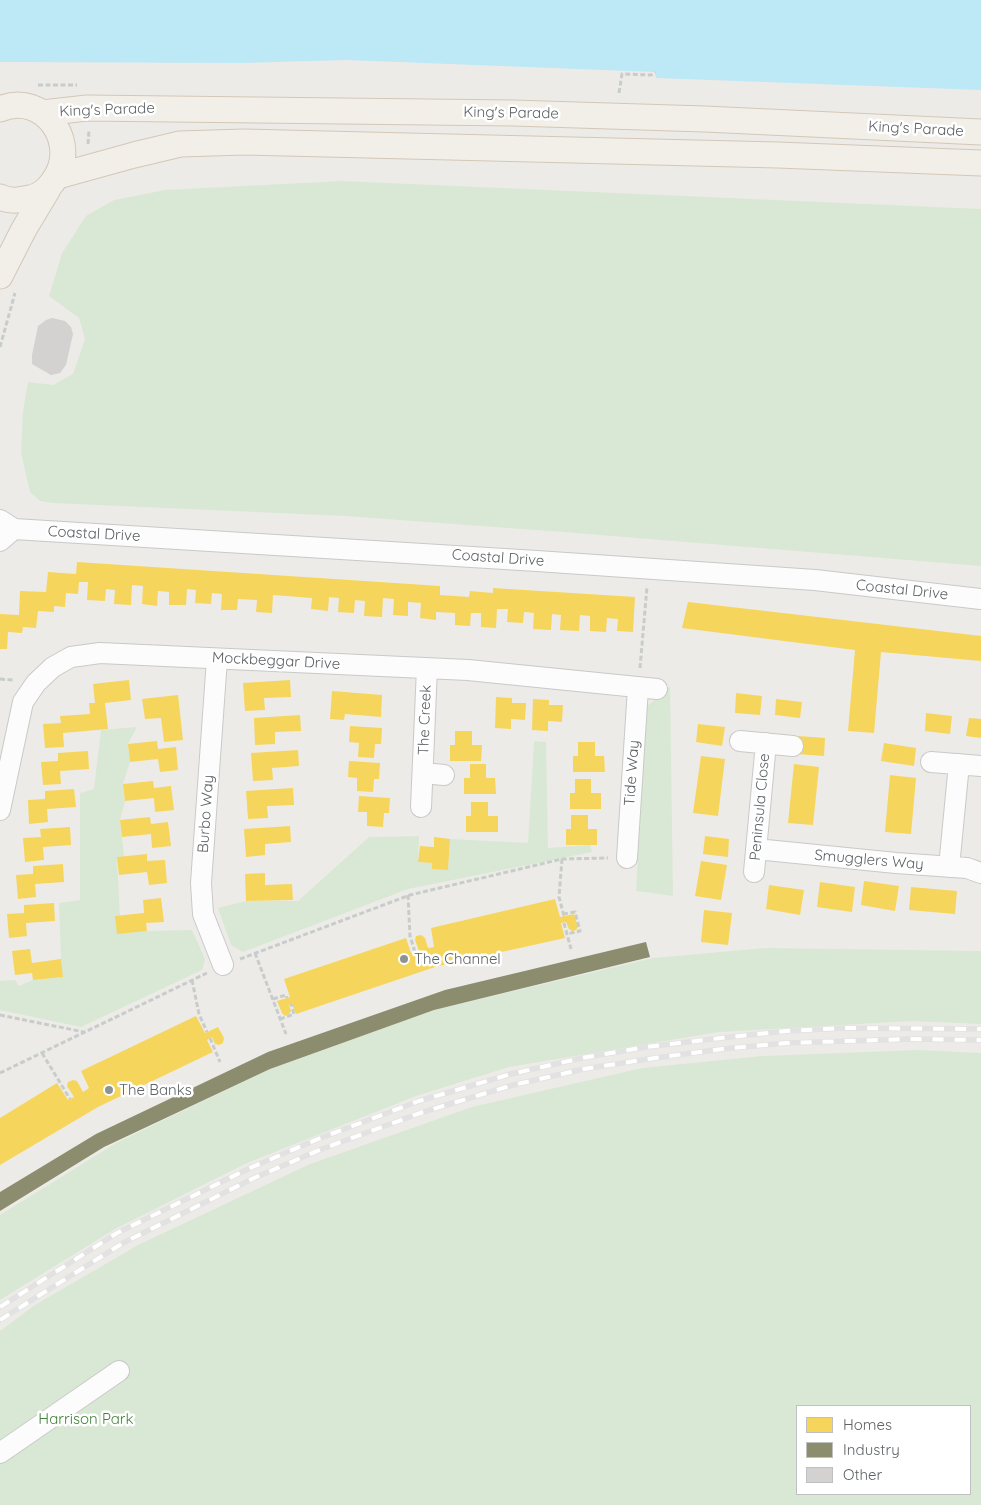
<!DOCTYPE html>
<html>
<head>
<meta charset="utf-8">
<style>
	body { margin:0 }
	#map { position:relative; width:981px; height:1505px; overflow:hidden; background:#edebe8; font-family:Quicksand,sans-serif }
	canvas { display:block }
	.legend { position:absolute; left:796px; top:1405px; width:175px; height:90px; box-sizing:border-box; background:#fff; border:1px solid #bec0c1; margin:0; padding:6px 9px; list-style:none; font-size:15px; color:#5d6265 }
	.legend li { display:flex; align-items:center; gap:10px; height:25px }
	.legend b { width:25px; border:1px solid #bec0c1 }
</style>
</head>
<body>
<div id="map">
<canvas width="981" height="1505"></canvas>
<ul class="legend">
<li><b style="height:14px;background:#f6d55c"></b>Homes</li>
<li><b style="height:14px;background:#8c8c6e"></b>Industry</li>
<li><b style="height:14px;background:#d3d2d1"></b>Other</li>
</ul>
</div>
<script>
const ctx = document.querySelector('canvas').getContext('2d');
ctx.lineJoin = 'round';
function fillPath(path, color) {
  ctx.fillStyle = color;
  ctx.fill(path, 'evenodd');
}
function stroke(path, color, width, dash) {
  ctx.strokeStyle = color;
  ctx.lineWidth = width;
  ctx.lineCap = dash ? 'butt' : 'round';
  ctx.setLineDash(dash || []);
  ctx.stroke(path);
}
function label(font, color, halo, rows, align = 'center') {
  ctx.font = font + ' Quicksand,sans-serif';
  ctx.lineWidth = 5;
  ctx.setLineDash([]);
  ctx.textBaseline = 'middle';
  ctx.strokeStyle = halo;
  ctx.fillStyle = color;
  for (const [text, x, y, turn = 0] of rows) {
    ctx.save();
    ctx.translate(x, y);
    ctx.rotate((+turn || 0) * Math.PI / 180);
    ctx.textAlign = isNaN(turn) ? turn : align;
    if (halo) ctx.strokeText(text, 0, 0);
    ctx.fillText(text, 0, 0);
    ctx.restore();
  }
}
fillPath(new Path2D(`
	M342 181 981 209V566L563 532 345 516 53 503 40 501 30 492 21 453 23 411 28 382 53 385 73 374 85 339 79 318 49 296 62 253 86 216 114 200 165 190Z
	M670 686 673 896 636 891 646 707Z
	M137 727 128 744 130 762 123 784 125 801 120 820 124 856 117 858 120 916 147 931 192 930 205 959 202 970 81 1027 0 1010V981L15 980 19 986 33 980 63 977 61 959 59 903 80 900V793L94 789 101 730Z
	M534 741 546 742 548 848 590 845 592 852 408 889 243 952 231 945 218 908 246 901H298L369 837 419 836 418 862 432 863V869H448L450 839 528 843Z
	M765 948 981 951V1024L912 1021 719 1032 509 1067 416 1096 247 1163 115 1229 0 1300V1215L116 1143 270 1069 434 1010 653 958Z
	M919 1050 981 1053V1505H0V1331L35 1305 138 1245 310 1164 472 1107 642 1068 762 1056ZM797 1406H970V1494H797Z`), '#d9e8d4');
fillPath(new Path2D(`
	M0 0H981V90L656 78 655 72 347 60 242 63 0 62Z`), '#bde8f5');
fillPath(new Path2D(`
	M77 562 440 586V595L469 597 470 591 493 593V588L635 597 633 632 617 631 618 619 607 618 606 632 590 631V616L580 615 579 631 560 630 561 615 552 614 551 630 533 629 534 613 524 612 523 623 507 622 508 609H497L496 628 481 627V613H471L470 626 455 625V613L436 612V620L420 618 421 603 408 602V616L393 615 394 599 383 598 382 617 364 616 365 601 355 600 354 613 338 612 339 598 329 597 328 611 311 609 312 598 273 595 272 613 256 612 257 600 238 599 237 610H221L222 594 212 593 211 604 195 603 196 590 187 589 186 605H169V592L158 591 157 606 142 604 143 586 132 585 131 605 114 604 115 590 106 589 105 601 87 600 88 582H79L78 594 66 593 65 607 54 606V612L38 611 36 628 23 627 22 633 8 632 7 649H0V614L19 615 20 591 46 592 48 572 76 574Z
	M688 602 981 636V661L881 652 874 733 848 731 855 650 682 628Z
	M129 680 131 700 105 703 108 729 63 733 64 747 45 748 43 724 61 723 60 716 90 714 89 703H95L93 684Z
	M290 680 291 697 264 698 265 710 245 711 243 683Z
	M332 691 382 695 381 717 345 714 344 720 330 719Z
	M736 693 762 696 760 715 735 713Z
	M178 695 183 740 164 742 161 718 145 719 142 699Z
	M496 697 512 698V703H526L525 720 511 719V729L495 728Z
	M533 699 549 700V705H563L562 722 548 721V731L532 730Z
	M776 699 802 702 800 718 775 715Z
	M926 713 952 716 950 734 925 731Z
	M300 715 301 731 275 732V744L255 745 254 718Z
	M969 718 981 719V738L966 736Z
	M698 724 725 727 722 746 696 742Z
	M350 726 382 728 381 744H375L374 758 358 757 359 743 349 742Z
	M455 731H472V745H482L481 761H450V745H455Z
	M798 736 825 738 824 756 797 754Z
	M157 741 158 749 176 747 178 770 160 772 158 759 130 762 128 744Z
	M578 742H595V756H604L605 772H573V756H578Z
	M884 743 916 748 914 766 881 761Z
	M298 750 299 766 272 768 273 780 253 781 251 753Z
	M88 751 89 769 60 771 61 784 43 785 41 762 58 761V753Z
	M701 756 725 759 718 816 693 813Z
	M349 761 380 763 379 779H374L373 792 357 791V778L348 777Z
	M470 764H486V778H495L496 794H464V778H470Z
	M794 764 819 767 813 825 788 823Z
	M890 775 916 778 911 834 885 832Z
	M575 779H591V793H601V809H570V793H575Z
	M153 781 154 788 171 786 174 810 155 812 154 798 125 801 123 784Z
	M293 788 294 805 267 806 268 818 248 819 246 791Z
	M74 789 76 807 47 809 48 822 29 824 28 800 45 799V791Z
	M359 796 390 798 389 813H384L383 827 367 826V812H358Z
	M471 802H488V816H498V832H466V816H471Z
	M571 815H588V829H597V845H566V829H571Z
	M150 817 151 824 168 822 171 846 152 848 151 834 122 837 120 820Z
	M290 826 291 842 265 844V855L246 857 244 829Z
	M70 827 71 845 43 847 44 860 25 862 23 838 41 837 40 829Z
	M705 836 729 839 728 857 703 854Z
	M434 837 450 839 448 870 432 869V863L418 862 420 846 434 847Z
	M147 854V861L165 860 167 883 149 885 147 872 119 875 117 857Z
	M701 861 727 865 721 900 695 896Z
	M63 864 64 882 35 884 36 897 18 899 16 875 33 874V866Z
	M265 873V885L292 884 293 900 246 901 245 874Z
	M864 881 899 886 895 911 861 905Z
	M820 882 855 887 852 912 817 907Z
	M769 885 804 890 800 915 766 909Z
	M911 887 957 891 955 914 909 910Z
	M161 898 164 922 146 923 147 931 117 934 115 916 144 913 143 900Z
	M555 899 560 917 574 914 578 927 576 930 572 931 569 929 566 922 561 923 565 938 438 966 296 1014 292 1004 289 1005 291 1011 289 1014 285 1016 282 1013 277 1001 290 997 284 979 406 938 411 953 419 951 415 940 416 936 421 935 425 938 428 948 434 947 431 928Z
	M54 903 55 921 26 923 27 936 9 938 7 914 24 913V905Z
	M704 910 732 913 728 945 701 942Z
	M30 949 32 963 61 959 63 977 33 980 32 973 15 975 12 951Z
	M196 1016 205 1033 218 1027 224 1038 223 1043 219 1045 215 1044 212 1037 207 1040 213 1052 98 1107 0 1165V1118L57 1083 68 1100 74 1097 67 1086 68 1082 73 1080 77 1081 83 1092 89 1088 81 1071Z`), '#f6d55c');
fillPath(new Path2D(`
	M646 942 650 957 434 1010 270 1069 104 1147 0 1211V1192L96 1134 268 1052 445 990Z`), '#8c8c6e');
fillPath(new Path2D(`
	M52 318 65 321 71 327 73 334 66 365 60 373 51 375 32 364V355L38 326 46 320Z`), '#d3d2d1');
const minor = new Path2D(`
	M0 520 14 529 537 561 815 580 981 599
	M0 541 14 529
	M217 659 201 883 203 914 223 965
	M740 741 793 746
	M931 762 981 766
	M423 773 444 775
	M421 807 427 668
	M0 810 23 702 36 683 53 667 71 657 100 653 468 670 657 689
	M756 849 896 863 967 868 981 873
	M627 858 638 688
	M949 867 959 764
	M754 872 766 743
	M0 1453 119 1371`);
const major = new Path2D(`
	M0 109C45 90 82 146 52 183 47 190 39 196 30 198 20 200 10 202 0 197
	M42 113 87 108 513 113 705 119 981 132
	M58 176 134 155 180 144 244 142 778 155 981 163
	M0 276 24 229 48 189`);
stroke(minor, '#c9c9c8', 22);
stroke(major, '#d3c7b7', 27);
stroke(new Path2D(`
	M38 85H77
	M619 93 622 74 651 75 655 72
	M88 144 89 130
	M0 347 15 293
	M640 668 647 587
	M0 679 13 680
	M562 859 559 897 564 916
	M408 895 410 936 415 952
	M563 914 575 912 580 931 567 934
	M564 923 571 949
	M255 953 286 1034
	M240 959 410 895 562 859 608 858
	M192 980 199 1014 207 1032
	M273 999 286 995 287 998
	M0 1015 84 1032
	M280 1019 294 1014 291 1004
	M210 1038 220 1062
	M42 1053 70 1099
	M0 1073 207 973`), '#c8cdca', 3, [5, 2.5]);
stroke(minor, '#fcfcfc', 20);
stroke(major, '#f2efe9', 25);
const rail = new Path2D(`
	M0 1307 117 1233 250 1168 318 1139 419 1101 511 1074 582 1058 646 1047 721 1038 786 1031 845 1028 981 1029
	M0 1320 123 1243 254 1178 322 1149 423 1112 513 1085 584 1069 648 1059 722 1049 786 1043 909 1039 981 1040`);
stroke(rail, '#e2e2e2', 5.5);
stroke(rail, '#fff', 4, [11]);
for (const [x, y, r, color] of [
	[404,959,5,"#8f9293"],
	[109,1090,5,"#8f9293"]
]) {
  const dot = new Path2D();
  dot.arc(x, y, r, 0, 2 * Math.PI);
  ctx.fillStyle = color;
  ctx.fill(dot);
  stroke(dot, '#fff', 2);
}
label('15px', '#5d6265', '#fff', [
	["King's Parade",107,110,-2],
	["King's Parade",511,113,1],
	["King's Parade",916,129,3],
	["Coastal Drive",94,534,3],
	["Coastal Drive",498,558,4],
	["Coastal Drive",902,590,6],
	["Mockbeggar Drive",276,661,3],
	["The Creek",425,720,-88],
	["Tide Way",632,773,-86],
	["Peninsula Close",760,807,-85],
	["Burbo Way",206,814,-86],
	["Smugglers Way",869,860,5]
]);
label('15px', '#5d6265', '#fff', [
	["The Channel",414,959],
	["The Banks",119,1090]
], 'left');
label('15px', '#418138', '#fff', [
	["Harrison Park",86,1419]
]);
</script>
</body>
</html>
